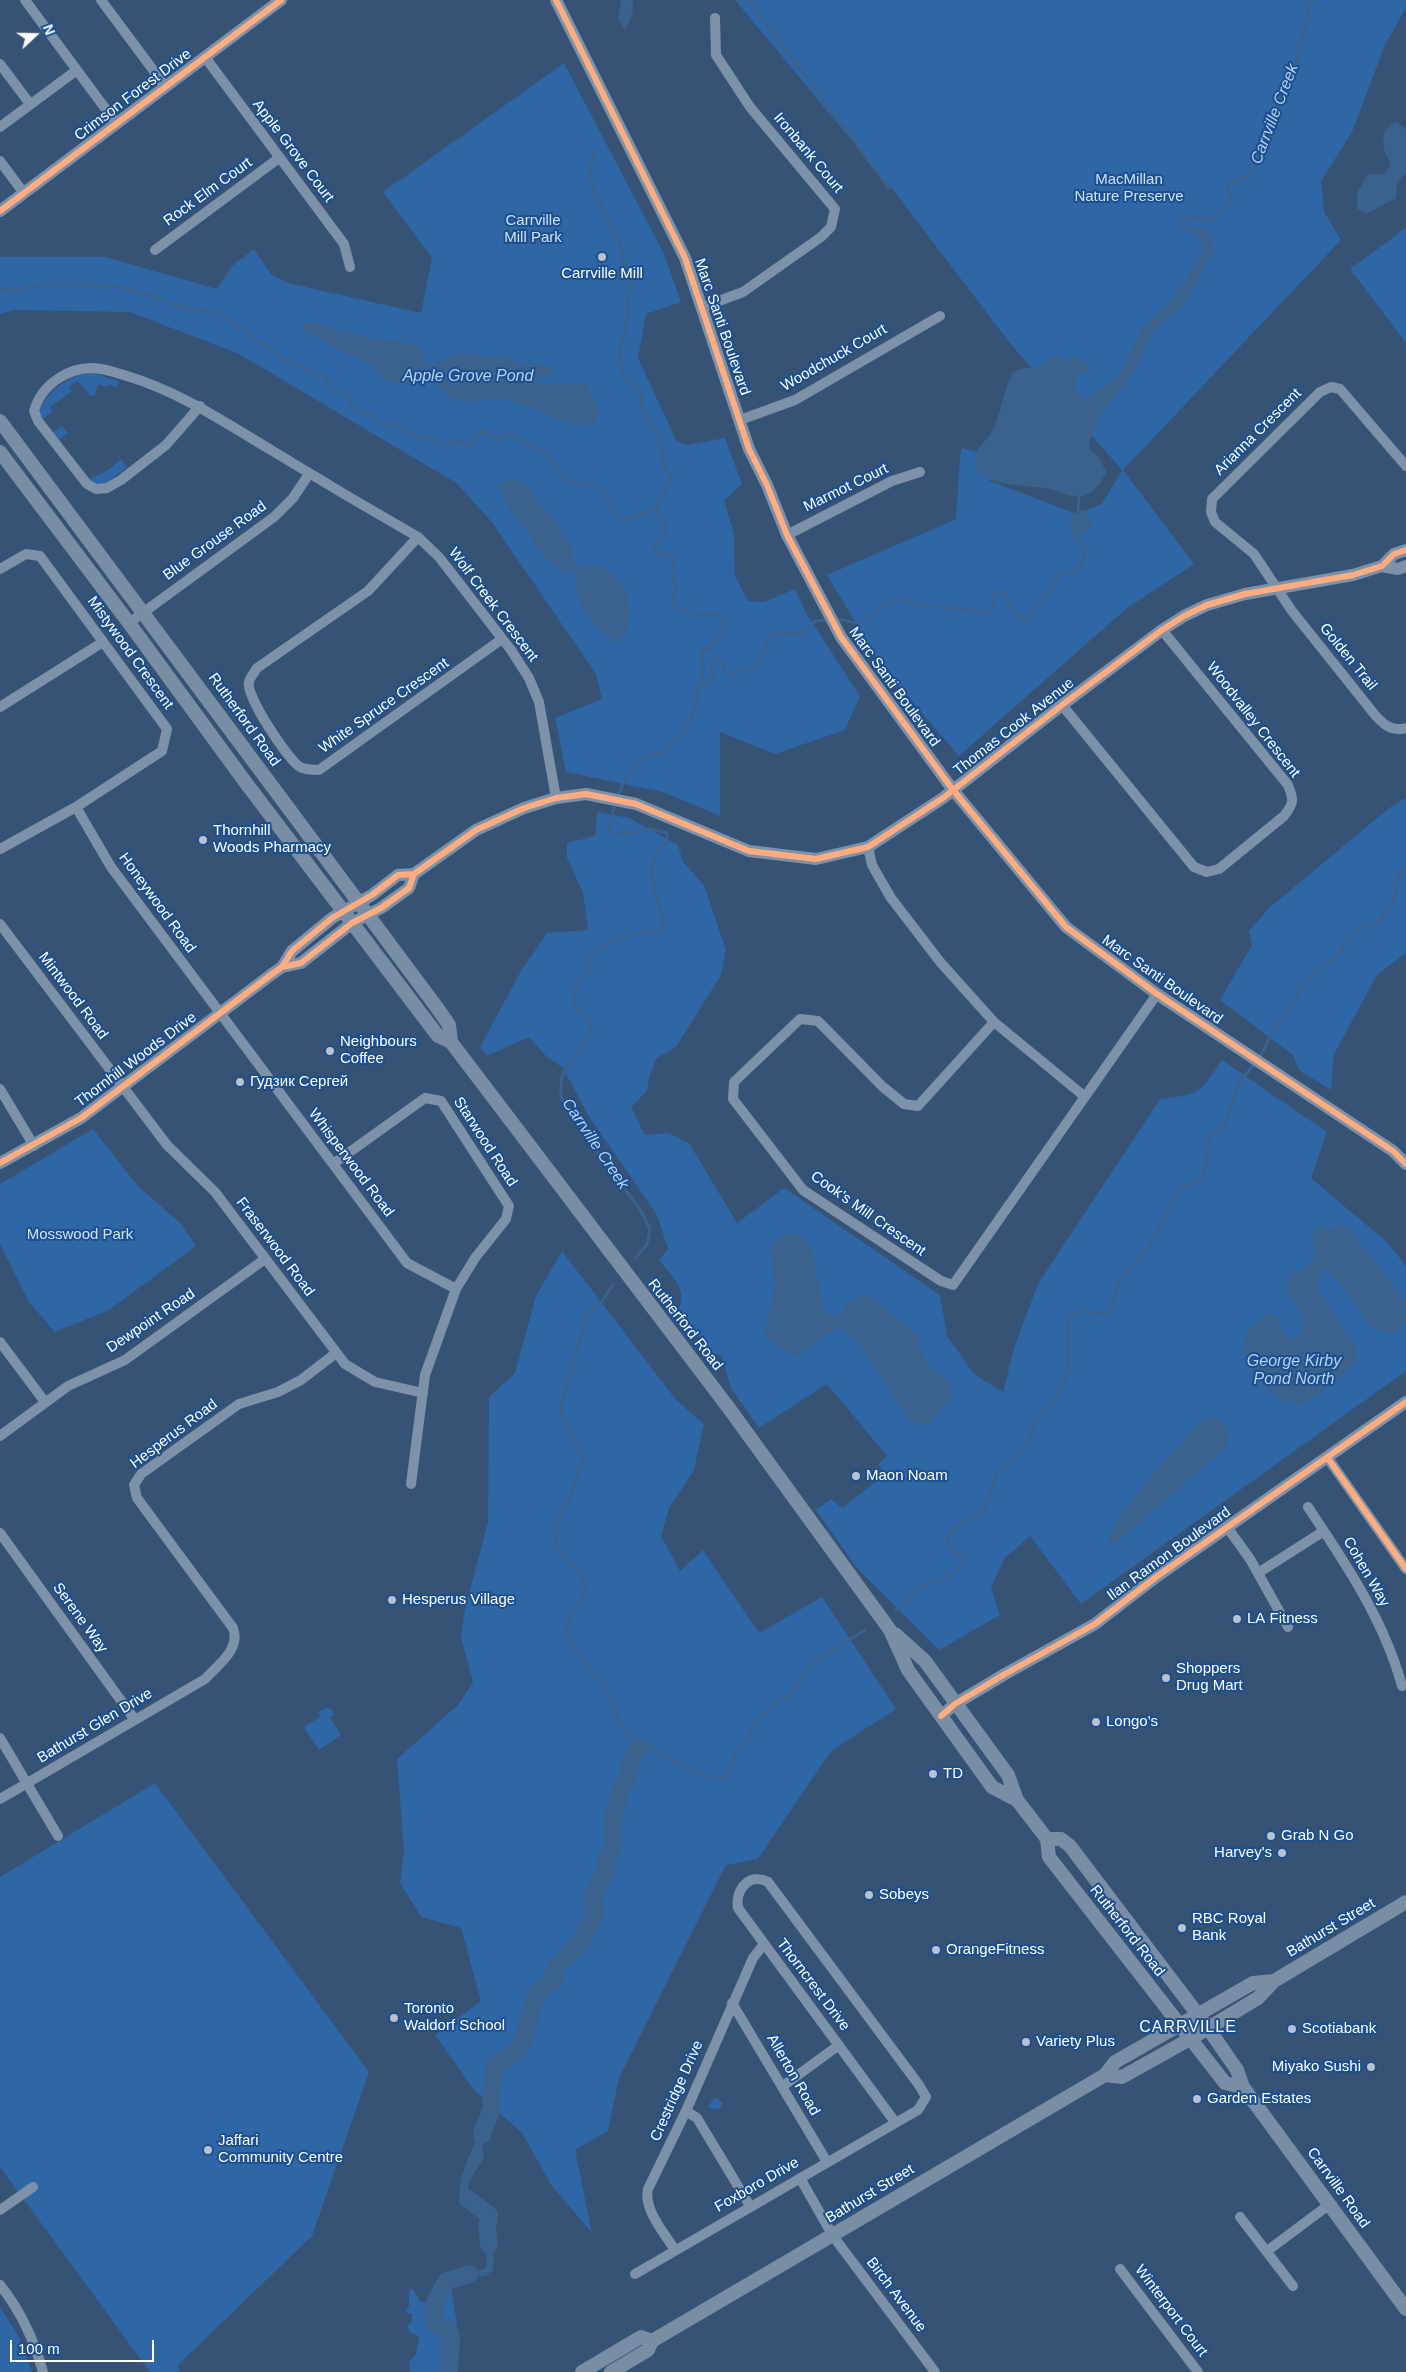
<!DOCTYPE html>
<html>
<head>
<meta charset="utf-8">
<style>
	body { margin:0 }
	#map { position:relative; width:1406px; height:2372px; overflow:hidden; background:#365274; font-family:Arial,sans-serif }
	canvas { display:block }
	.north { position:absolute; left:10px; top:10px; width:50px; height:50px; -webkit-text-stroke:4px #1b4f8f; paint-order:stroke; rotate:69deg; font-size:14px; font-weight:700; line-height:20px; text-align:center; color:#fff }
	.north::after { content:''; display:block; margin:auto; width:18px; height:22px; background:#fff; clip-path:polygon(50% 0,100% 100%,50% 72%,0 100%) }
	.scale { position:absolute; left:10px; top:2340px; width:144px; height:22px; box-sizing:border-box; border:2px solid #fff; border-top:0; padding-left:6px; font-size:15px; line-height:18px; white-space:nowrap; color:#fff; -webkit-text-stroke:4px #1b4f8f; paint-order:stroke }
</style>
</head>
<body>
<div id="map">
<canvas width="1406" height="2372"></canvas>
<div class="north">N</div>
<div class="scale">100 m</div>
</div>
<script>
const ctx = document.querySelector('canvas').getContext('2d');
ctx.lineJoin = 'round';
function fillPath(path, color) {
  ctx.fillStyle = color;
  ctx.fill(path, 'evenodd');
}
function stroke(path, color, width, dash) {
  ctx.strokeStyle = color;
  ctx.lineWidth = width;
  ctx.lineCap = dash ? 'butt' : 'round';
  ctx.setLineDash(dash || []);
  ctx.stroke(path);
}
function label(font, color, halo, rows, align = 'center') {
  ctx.font = font + ' Arial,sans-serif';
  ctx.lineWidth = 4;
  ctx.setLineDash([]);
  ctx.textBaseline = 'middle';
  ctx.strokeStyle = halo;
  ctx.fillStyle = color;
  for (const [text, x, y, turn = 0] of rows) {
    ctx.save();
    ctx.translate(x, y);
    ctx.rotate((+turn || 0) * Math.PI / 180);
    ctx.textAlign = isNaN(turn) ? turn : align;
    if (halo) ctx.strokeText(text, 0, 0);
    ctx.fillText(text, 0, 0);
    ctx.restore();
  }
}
fillPath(new Path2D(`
	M735 0H1406V8L1385 45 1352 132 1321 181 1324 212 1341 240 1123 470 1194 564 1127 608 959 756 883 668 827 575 956 519 960 456 962 448 988 454 990 481 1077 514 1102 504 1122 470 1009 342 894 191Z
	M564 63 664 254 681 302 646 314 638 358 676 440 686 445 725 438 742 484 724 501 734 533 735 576 748 601 764 602 795 589 806 613 860 696 845 730 775 754 720 732V816L663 792 566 772 555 718 602 699 596 674 491 521 456 483 239 354 130 312 15 310 0 314V257H105L217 289 232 266 254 249 271 274 288 283 421 313 432 258 383 192Z
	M1406 228V343L1350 269Z
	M84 374H96L119 381 117 388 109 384 107 387 99 384 94 396H90L78 381 69 387 72 391 50 407 53 411 43 419 39 411C47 393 64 379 84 374Z
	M62 426 68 433 59 440 53 432Z
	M121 459 127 467 106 483 98 485 88 480 108 470Z
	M1406 798V953L1377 975 1334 1054 1331 1090 1299 1070 1293 1055 1220 1000 1252 945 1249 931 1269 908 1389 808Z
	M597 812 629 818 678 845 683 862 704 885 726 950 721 975 676 1047 657 1058 650 1074 647 1091 631 1107 645 1135 668 1133 689 1143 737 1223 784 1188 940 1295 947 1336 974 1374 1003 1392 1014 1348 1038 1284 1160 1099C1201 1094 1199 1094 1222 1060L1327 1132 1311 1178 1388 1243 1406 1266V1371L1081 1604 1030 1536 1004 1559 991 1588 1000 1615 939 1650 857 1568 816 1510 831 1499 842 1508 886 1474 878 1464 887 1456 827 1384 759 1428 731 1388 721 1355 715 1354 677 1314C689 1289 674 1279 659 1260L668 1249 657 1215 588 1115 563 1068 546 1056 529 1037 487 1056 480 1047 521 971 547 933 588 930 583 893 567 858V843L595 836Z
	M93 1129 137 1185 181 1224 196 1246 109 1310 55 1332 29 1302 0 1244V1184Z
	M562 1251 677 1401 704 1424 694 1470 669 1508 661 1536 680 1571 703 1550 759 1633 822 1597 896 1709 831 1751 758 1859 726 1865 619 2078 608 2131 575 2150 592 2233 552 2186 522 2133 474 2090 435 2035 481 2001 461 1928 421 1917 400 1883 404 1852 397 1759 458 1705 473 1682 461 1637 465 1609 488 1522 489 1397 515 1373 536 1296Z
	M326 1708 331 1709 335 1714 330 1717 341 1735 319 1750 304 1727 320 1717 318 1712Z
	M155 1783 369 2072 312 2236 177 2366 181 2372H150L0 2167V1877Z
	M715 2097 723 2103 719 2109 707 2108Z
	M445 2278 450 2282 457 2325 452 2334 451 2344 456 2372H410L409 2362 416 2354 419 2336 411 2333 407 2327 412 2321V2314L405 2312 409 2306V2290L413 2289 421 2302 433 2301Z
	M0 2307 19 2337 32 2372H0Z`), '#2f66a5');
fillPath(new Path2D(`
	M621 0H633C634 12 631 20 625 30L618 19Z
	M1397 122 1406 129V173L1397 183 1396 198 1367 214 1357 209V193L1367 175 1383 174 1391 165 1384 150 1383 134 1390 125Z
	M1198 225 1207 230 1215 250C1203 268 1197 289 1182 306 1173 315 1162 322 1154 332 1144 343 1143 358 1135 370 1115 402 1097 406 1089 448L1100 459 1106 472C1102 482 1095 493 1083 496 1071 499 1058 490 1046 488 1027 485 974 488 975 459 975 448 986 442 991 433 1001 414 1003 391 1013 372 1033 362 1035 376 1056 354L1064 361 1079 357 1090 367 1089 370 1078 375C1075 384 1076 391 1082 399L1088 398 1113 380 1127 363 1133 344 1142 329 1174 297 1203 253 1201 239 1195 233Z
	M315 322 339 332 343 330 370 339 411 342 422 348 425 363 430 366 452 356 469 352 488 357H509L521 366C532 360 544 364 554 370L553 375 549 377H535L536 381C549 387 569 382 585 384L599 408 596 422 588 425H578L553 418 538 409 504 400 463 401 450 398 434 383 432 371 425 368 420 377 410 385 399 384 381 378 372 365 337 349 303 329V323Z
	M510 480 522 481 532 489 538 503 558 524 566 541 571 544 574 561 579 569C585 568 589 566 595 566 627 571 642 621 618 643 599 632 580 612 576 589 575 584 577 579 577 573L568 569 564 573 558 569 546 559 542 552 536 548 528 532 508 507 501 490 494 485Z
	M1079 511H1086L1089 515 1091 528 1084 535 1077 532 1076 537 1077 541 1074 540C1070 526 1067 520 1079 511Z
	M1342 1224 1350 1230 1406 1301V1322L1397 1331 1385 1333 1371 1326 1341 1285 1326 1269 1323 1270 1317 1287 1357 1350 1356 1361 1341 1377 1304 1404 1279 1400C1267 1387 1235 1357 1244 1338 1249 1329 1259 1321 1265 1314H1276L1283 1333 1293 1340 1302 1335C1302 1330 1304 1323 1303 1318 1298 1297 1276 1300 1292 1272H1302L1315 1258 1313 1236 1316 1228 1324 1225 1331 1230Z
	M783 1233 801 1235 812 1249 824 1313 840 1316 847 1302 867 1294 917 1334 920 1350 932 1369 949 1381 951 1398 928 1425 910 1421 859 1343 839 1326 796 1357 764 1337 775 1286 770 1248Z
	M1211 1417 1218 1418 1228 1429 1226 1447 1116 1543 1107 1544C1111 1516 1180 1445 1201 1421Z
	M487 2113 491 2118C482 2128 481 2146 484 2159 475 2172 465 2182 469 2198L484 2204 489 2220 493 2224 489 2230 491 2239 494 2243 493 2271 485 2276H470L450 2282 445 2278C459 2270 474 2275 487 2267L482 2216C477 2211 467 2206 463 2201 452 2188 472 2151 477 2137 479 2129 480 2122 484 2114Z`), '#3b618d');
stroke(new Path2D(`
	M749 0 889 188
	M594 150 590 175 598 199 619 242 630 285 627 321 620 352 622 374 641 394 643 414 654 428 661 441 663 462 671 478 657 509
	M1199 232 1186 229 1182 226V221C1206 209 1211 236 1231 197L1227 190 1230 182 1248 177 1253 172 1276 114 1283 88 1294 71 1305 30 1308 15 1307 6 1315 0
	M0 289 18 291 21 288 52 284 117 286 162 299 176 306 216 313 244 329 260 344 273 350 283 360 304 368 310 373 324 375 330 390 347 392C355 408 348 412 369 413L379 423 398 425 413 436 430 437 442 444 461 441 470 447 484 430 498 439 511 434 530 447 541 449 569 482 600 486 618 518C630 521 644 511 657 509
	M1078 513 1079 492
	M837 619 856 623 873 615 887 603 896 600H903L922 607H946L984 613 993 610V595L999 591 1007 596 1015 616 1028 620C1038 604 1051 592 1059 575L1081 569 1085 550 1075 534
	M698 689 713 680 712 662 717 658 724 663 726 673 732 676 742 670 757 667 766 645 774 633 802 634 815 621 828 620
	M617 797C622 784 631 769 642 759 647 754 656 755 663 751 683 739 700 709 697 686 708 677 702 663 702 650L710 649 726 628 725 624 718 614H694L674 607 672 604 676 588 672 571 675 557 671 555 660 554 654 547 655 544 666 538V524L657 509
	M615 803 609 828 615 835 651 829 667 833V842C636 865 662 899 664 929L658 934C633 925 613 946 591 953L586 961 589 971 577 981 574 1005 590 1020C597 1042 570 1057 563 1074 560 1081 561 1090 561 1097L595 1150 640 1209 650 1229 647 1244 636 1258
	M1260 1057 1275 1027 1293 1004 1305 981 1339 954C1343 950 1342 944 1346 940 1354 930 1370 924 1382 920V913L1393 902 1400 871 1406 868
	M613 1285C608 1291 605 1297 601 1303 590 1315 584 1307 584 1329L561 1404 562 1416 583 1458C583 1466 580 1467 577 1475 575 1481 574 1487 572 1493 567 1507 557 1516 555 1531 551 1559 580 1564 585 1585 588 1598 567 1615 567 1630 566 1649 593 1668 603 1683 611 1695 613 1708 619 1721 622 1730 634 1740 640 1748H651L694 1772 720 1780 731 1772 736 1752 750 1736 754 1724 762 1715 771 1711 779 1700 786 1698 798 1686 815 1661 865 1630
	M896 1610 908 1600 916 1589 943 1579 956 1571 964 1558 949 1548 948 1543 950 1533 972 1516 981 1515 989 1500 997 1473 1019 1455 1027 1444 1036 1419 1056 1398 1063 1386 1067 1373 1069 1343 1067 1325 1072 1316 1081 1311 1106 1314 1113 1307 1116 1289 1122 1278 1149 1248 1173 1202 1185 1186 1201 1179 1205 1172 1210 1135 1224 1128 1238 1084 1256 1062`), '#3b618d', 3);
stroke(new Path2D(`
	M482 2135C484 2125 491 2115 492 2105 492 2094 491 2083 494 2071 498 2057 515 2057 521 2045 534 2018 524 1997 556 1979L554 1973 556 1968 582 1940 585 1931 594 1919 595 1909 592 1897 606 1873V1861L613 1847 612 1817 615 1814C617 1801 620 1791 626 1780 633 1766 625 1763 640 1748
	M468 2199 489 2215 487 2227 489 2244
	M449 2372 451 2338 449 2330 436 2325C430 2308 437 2296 447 2281L469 2274`), '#3b618d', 18);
stroke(new Path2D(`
	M25 0 116 123
	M101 0 165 86
	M205 57 344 244 350 267
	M0 64 30 104
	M0 127 77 70
	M0 161 23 192
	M155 250 279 158
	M703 307 743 292 821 237 831 227 835 209 750 107 716 55 715 18
	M200 406 166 445 121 480 107 488 96 489 87 484 38 421 34 411C42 383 72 364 101 369 110 370 118 374 127 376 180 392 224 422 271 450 320 480 369 509 418 537L439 557 511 650 529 678 539 702 556 798
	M740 420 795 400 940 316
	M1406 466 1340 389 1331 387 1320 392 1212 499 1211 512 1215 522 1254 554 1292 611 1375 715C1384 725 1392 732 1406 728
	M787 535 892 481 920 472
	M418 537 368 591 257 668C255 672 250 677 249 682 245 695 288 760 300 767 306 770 312 770 319 770L502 639
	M0 569 26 554 40 556 167 729 162 751 76 807 0 849
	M129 623 274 517 293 498 309 474
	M1062 705 1194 867 1207 872 1219 869 1284 816C1294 803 1294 800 1288 785L1162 630
	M0 707 103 642
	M76 807 111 867 407 1263 456 1289
	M868 847 872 865 891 898 941 963 994 1022 1084 1096
	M0 924 167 1145 215 1192 345 1364 375 1382 423 1393
	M994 1022 918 1106 904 1104 883 1087 818 1021 800 1019 734 1082 733 1099 803 1190 941 1281 953 1285 1157 994
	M0 1089 34 1146
	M333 1164 425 1098 441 1101 509 1206 506 1219 475 1258 456 1289 425 1375 411 1484
	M0 1342 45 1402
	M0 1436 68 1386 125 1360 265 1259
	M1327 1457 1406 1569
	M1308 1507C1346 1564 1384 1620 1402 1686
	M1227 1527 1250 1559 1288 1627
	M0 1533 135 1720
	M1258 1573 1324 1531
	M0 1738 58 1836
	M0 1799 205 1679C218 1665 241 1649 233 1628L137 1498 134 1485 141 1474 239 1404 278 1392 301 1380 336 1353
	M732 2003 827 2162
	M783 2086 839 2045
	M686 2111 697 2118 750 2206
	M800 2178 833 2236 935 2372
	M0 2210 33 2187
	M1240 2217 1293 2286
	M675 2250C665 2234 643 2209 648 2189L686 2111 753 1958 764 1944
	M1267 2251 1330 2204
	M1120 2269 1198 2372
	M635 2274 918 2110 926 2097 919 2085 768 1882C749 1872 735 1890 738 1908L895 2122
	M0 2285C21 2311 34 2340 43 2372`), '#7d92a8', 10);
stroke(new Path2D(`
	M556 0 685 258 749 449 767 485 787 535 841 637 953 790 1066 927 1157 994 1393 1151 1406 1164
	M0 211 281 0
	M1382 566 1398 569 1406 566
	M282 967 292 951 332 918 372 895 398 875 414 874 476 830 524 808 556 798 586 794 636 804 749 851 816 859 868 847 943 798 1062 705 1162 630 1184 616 1207 605 1245 594 1353 575 1382 566 1394 554 1406 550
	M0 1163 81 1118 272 974 282 967 301 963 352 923 381 908 409 888 414 874
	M941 1716 955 1704 1005 1674 1095 1624 1156 1577 1406 1402`), '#7d92a8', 12);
stroke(new Path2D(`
	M0 421 438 1009 449 1025 451 1042
	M0 452 129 623 246 783 438 1036 451 1042 728 1407 890 1630 908 1670 992 1787 1017 1800
	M895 1634 925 1661 1008 1775 1017 1800 1047 1839 1049 1857 1225 2083 1243 2087
	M1047 1839H1061L1070 1846 1208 2028 1237 2070 1243 2087 1406 2309
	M1105 2075 1122 2077 1190 2039 1258 1998 1274 1981 1406 1902
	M582 2372 641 2337 652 2341
	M611 2372 648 2350 652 2341 1105 2075 1115 2062 1253 1983 1274 1981`), '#798da4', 14);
stroke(new Path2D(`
	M556 0 685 258 749 449 767 485 787 535 841 637 953 790 1066 927 1157 994 1393 1151 1406 1164
	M0 211 281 0
	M282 967 292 951 332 918 372 895 398 875 414 874 476 830 524 808 556 798 586 794 636 804 749 851 816 859 868 847 943 798 1062 705 1162 630 1184 616 1207 605 1245 594 1353 575 1382 566 1394 554 1406 550
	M0 1163 81 1118 272 974 282 967 301 963 352 923 381 908 409 888 414 874
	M1327 1457 1406 1569
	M941 1716 955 1704 1005 1674 1095 1624 1156 1577 1406 1402`), '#ffac80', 6);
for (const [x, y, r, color] of [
	[602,257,5,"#b9c2ce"],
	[203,840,5,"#b9c2ce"],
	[330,1051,5,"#b9c2ce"],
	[240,1082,5,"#b9c2ce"],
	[856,1476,5,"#b9c2ce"],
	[392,1600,5,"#b9c2ce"],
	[1237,1619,5,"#b9c2ce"],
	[1166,1678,5,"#b9c2ce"],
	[1096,1722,5,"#b9c2ce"],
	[933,1774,5,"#b9c2ce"],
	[1271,1836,5,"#b9c2ce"],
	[1282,1853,5,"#b9c2ce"],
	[869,1895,5,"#b9c2ce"],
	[1182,1928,5,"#b9c2ce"],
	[936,1950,5,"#b9c2ce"],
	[394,2018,5,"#b9c2ce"],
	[1292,2029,5,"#b9c2ce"],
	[1026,2042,5,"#b9c2ce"],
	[1371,2067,5,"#b9c2ce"],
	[1197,2099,5,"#b9c2ce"],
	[208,2150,5,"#b9c2ce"]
]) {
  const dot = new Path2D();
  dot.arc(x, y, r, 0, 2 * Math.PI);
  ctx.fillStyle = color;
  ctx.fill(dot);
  stroke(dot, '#1b4f8f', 2);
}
label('15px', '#fff', '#1b4f8f', [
	["Crimson Forest Drive",133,95,-37],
	["Apple Grove Court",293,151,53],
	["Ironbank Court",808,153,50],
	["Rock Elm Court",208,192,-36],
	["Marc Santi Boulevard",722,327,71],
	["Woodchuck Court",834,358,-30],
	["Arianna Crescent",1258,432,-45],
	["Marmot Court",846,488,-26],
	["Blue Grouse Road",215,541,-36],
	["Wolf Creek Crescent",493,605,53],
	["Mistywood Crescent",130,653,54],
	["Golden Trail",1348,657,51],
	["Marc Santi Boulevard",894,687,54],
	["White Spruce Crescent",384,706,-35],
	["Rutherford Road",244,720,54],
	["Woodvalley Crescent",1253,720,52],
	["Thomas Cook Avenue",1014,727,-38],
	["Honeywood Road",157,903,54],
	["Marc Santi Boulevard",1162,980,35],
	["Mintwood Road",73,996,53],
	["Thornhill Woods Drive",136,1060,-37],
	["Starwood Road",485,1142,57],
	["Whisperwood Road",351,1163,53],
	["Cook's Mill Crescent",868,1214,35],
	["Fraserwood Road",275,1247,53],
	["Dewpoint Road",151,1321,-34],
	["Rutherford Road",685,1325,52],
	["Hesperus Road",174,1434,-37],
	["Ilan Ramon Boulevard",1169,1554,-36],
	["Cohen Way",1366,1572,60],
	["Serene Way",80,1618,54],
	["Bathurst Glen Drive",95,1726,-31],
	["Bathurst Street",1331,1928,-31],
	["Rutherford Road",1127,1931,52],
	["Thorncrest Drive",813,1985,53],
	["Allerton Road",793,2075,60],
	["Crestridge Drive",677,2091,-66],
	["Foxboro Drive",757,2185,-30],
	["Carrville Road",1338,2188,54],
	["Bathurst Street",870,2194,-31],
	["Birch Avenue",896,2295,53],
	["Winterport Court",1171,2311,53]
]);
label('15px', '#cfe3fa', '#1b4f8f', [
	["MacMillan",1129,180],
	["Nature Preserve",1129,197],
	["Carrville",533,221],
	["Mill Park",533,238],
	["Mosswood Park",80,1235]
]);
label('15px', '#fff', '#1b4f8f', [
	["Carrville Mill",602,274,"center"],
	["Thornhill",213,831],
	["Woods Pharmacy",213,848],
	["Neighbours",340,1042],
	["Coffee",340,1059],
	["Гудзик Сергей",250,1082],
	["Maon Noam",866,1476],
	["Hesperus Village",402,1600],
	["LA Fitness",1247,1619],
	["Shoppers",1176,1669],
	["Drug Mart",1176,1686],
	["Longo's",1106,1722],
	["TD",943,1774],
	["Grab N Go",1281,1836],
	["Harvey's",1272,1853,"right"],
	["Sobeys",879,1895],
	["RBC Royal",1192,1919],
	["Bank",1192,1936],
	["OrangeFitness",946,1950],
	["Toronto",404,2009],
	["Waldorf School",404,2026],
	["Scotiabank",1302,2029],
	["Variety Plus",1036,2042],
	["Miyako Sushi",1361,2067,"right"],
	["Garden Estates",1207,2099],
	["Jaffari",218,2141],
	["Community Centre",218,2158]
], 'left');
label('italic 16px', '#b5d3f5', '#1b4f8f', [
	["Carrville Creek",1275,114,-69],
	["Apple Grove Pond",468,377],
	["Carrville Creek",595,1144,56],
	["George Kirby",1294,1362],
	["Pond North",1294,1380]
]);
ctx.letterSpacing = '1px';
label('16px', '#fff', '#1b4f8f', [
	["CARRVILLE",1188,2028]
]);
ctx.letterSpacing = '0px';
</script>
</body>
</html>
